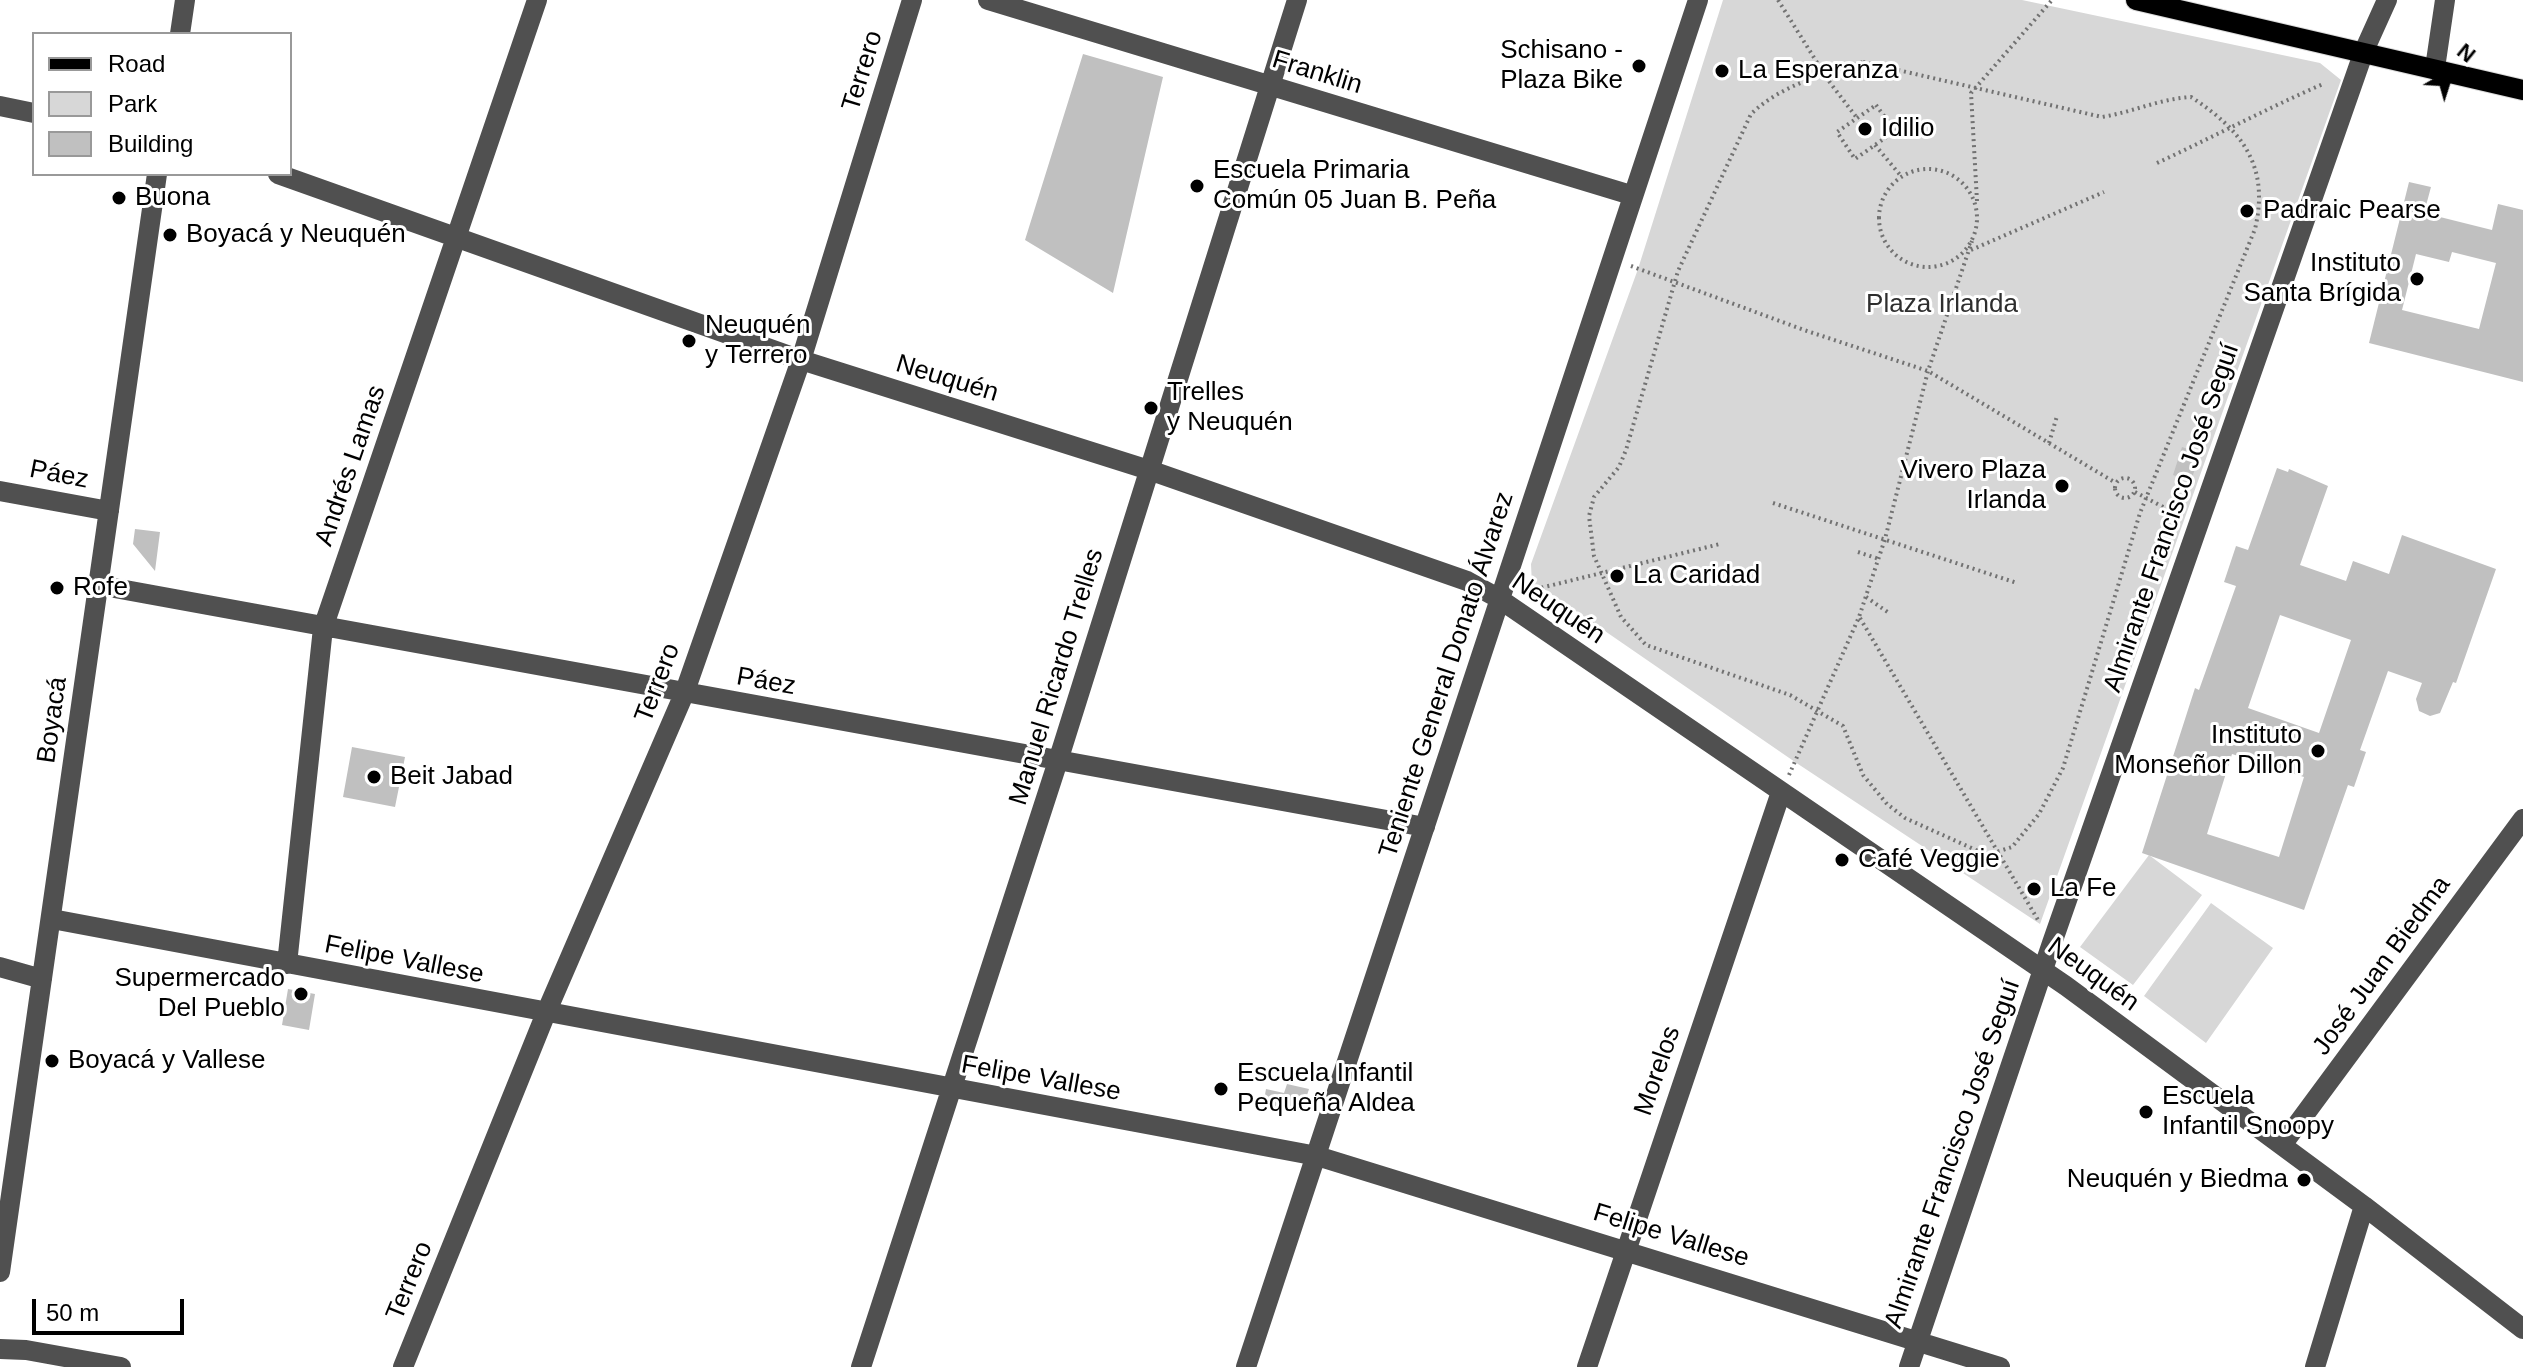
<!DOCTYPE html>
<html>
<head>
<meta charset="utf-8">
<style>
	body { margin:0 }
	#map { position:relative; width:2523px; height:1367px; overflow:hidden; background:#fff; font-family:Helvetica,sans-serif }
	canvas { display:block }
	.legend { position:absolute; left:32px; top:32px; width:260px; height:144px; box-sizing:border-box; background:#fff; border:2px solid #999; margin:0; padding:10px 14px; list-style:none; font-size:24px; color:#000 }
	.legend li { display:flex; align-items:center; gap:16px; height:40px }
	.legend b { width:40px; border:2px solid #999 }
	.north { position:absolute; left:2411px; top:32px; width:80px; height:80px; -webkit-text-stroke:6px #fff; paint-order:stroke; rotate:39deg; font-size:22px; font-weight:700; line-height:32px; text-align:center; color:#000 }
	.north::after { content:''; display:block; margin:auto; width:28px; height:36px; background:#000; clip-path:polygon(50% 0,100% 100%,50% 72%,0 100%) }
	.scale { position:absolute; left:32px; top:1299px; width:152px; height:36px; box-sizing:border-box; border:4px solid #000; border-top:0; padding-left:10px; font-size:24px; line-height:28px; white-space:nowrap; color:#000; -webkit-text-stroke:6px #fff; paint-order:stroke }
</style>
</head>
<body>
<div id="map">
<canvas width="2523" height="1367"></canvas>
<ul class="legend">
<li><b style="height:10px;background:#000"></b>Road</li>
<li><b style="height:22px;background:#d7d7d7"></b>Park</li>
<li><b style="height:22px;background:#c0c0c0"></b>Building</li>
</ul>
<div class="north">N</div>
<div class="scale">50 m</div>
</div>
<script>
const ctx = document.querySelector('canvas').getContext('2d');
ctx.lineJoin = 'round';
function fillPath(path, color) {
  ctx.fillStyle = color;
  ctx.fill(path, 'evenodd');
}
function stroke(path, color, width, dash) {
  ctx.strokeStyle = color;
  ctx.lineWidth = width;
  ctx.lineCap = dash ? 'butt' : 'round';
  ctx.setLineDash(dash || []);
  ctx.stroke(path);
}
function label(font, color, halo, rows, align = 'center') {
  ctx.font = font + ' Helvetica,sans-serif';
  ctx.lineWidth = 6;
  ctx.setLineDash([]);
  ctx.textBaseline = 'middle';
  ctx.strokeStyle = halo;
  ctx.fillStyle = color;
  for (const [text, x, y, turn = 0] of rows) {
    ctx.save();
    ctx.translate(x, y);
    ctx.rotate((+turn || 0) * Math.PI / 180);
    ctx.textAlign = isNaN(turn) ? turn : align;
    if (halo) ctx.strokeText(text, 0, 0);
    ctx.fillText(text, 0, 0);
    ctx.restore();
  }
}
fillPath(new Path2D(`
	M1723 0H2022L2320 63 2341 80 2040 924 1795 762 1541 587 1532 585 1531 564 1638 269Z
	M2149 855 2202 895 2133 985 2080 947Z
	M2211 903 2273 948 2206 1043 2144 996Z`), '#d7d7d7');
fillPath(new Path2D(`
	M1083 54 1163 77 1113 293 1025 240Z
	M2409 182 2431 187 2424 213 2492 230 2498 204 2523 210V382L2369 343ZM2452 252 2496 263 2479 329 2402 310 2416 254 2449 262Z
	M2182 447 2200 453 2191 481 2173 475Z
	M2277 468 2288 472 2289 469 2328 486 2300 565 2346 581 2353 561 2389 574 2402 535 2496 569 2456 683 2453 682 2440 713 2430 716 2419 711 2416 699 2422 683 2388 671 2360 750 2366 752 2354 787 2348 785 2304 910 2142 853 2195 688 2199 690 2236 586 2224 582 2236 546 2248 550ZM2280 615 2351 640 2319 733 2248 708ZM2232 754 2304 777 2279 857 2207 834Z
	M135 529 160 532 155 571 133 544Z
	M352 747 405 757 395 807 343 797Z
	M288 989 315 994 309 1030 282 1025Z
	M1287 1084 1309 1089 1302 1111 1263 1106 1266 1089 1284 1093Z`), '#c0c0c0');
const major = new Path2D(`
	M2136 0 2523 90`);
stroke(major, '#dbdbdb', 22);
stroke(new Path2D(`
	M1778 0 1828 80 1857 118
	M1863 62 2102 117C2133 112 2159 99 2191 97 2242 130 2270 166 2255 229L2140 513 2063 768 2039 814 2012 847 1987 855 1905 818 1887 804 1863 775 1843 726 1790 695 1646 645 1621 617 1594 556 1589 516 1594 497 1619 467 1626 450 1678 271 1751 114C1781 85 1824 74 1863 62Z
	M1876 105 1895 131 1855 159 1837 132Z
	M1875 145 1901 176
	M2157 163C2213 137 2266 109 2323 84
	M1879 218a49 49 0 1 1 98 0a49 49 0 1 1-98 0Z
	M1977 201 1971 93 2052 0
	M1971 250 2104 192
	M1631 266 1804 330 1928 371 2116 483
	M2049 443 2057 416
	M2115 488a10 10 0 1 1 20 0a10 10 0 1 1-20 0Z
	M2135 492 2180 516
	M1773 503 2017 583
	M1858 552 1879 559
	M1524 592 1720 544
	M1866 597 1889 613
	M1860 618 2038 920
	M1789 775 1859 617 1885 539 1928 371 1972 241`), '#727272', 4, [2, 4]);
stroke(new Path2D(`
	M988 0 1631 195
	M180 34 185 0
	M2435 68 2445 0
	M0 106 34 113
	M278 174 801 360 1149 470 1467 581 1498 598 2066 986 2364 1206 2523 1329
	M0 491 109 511
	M98 585 1425 827
	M52 919 1317 1156 2000 1367
	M287 964 323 628 537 0
	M0 967 42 979
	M2282 1145 2523 819
	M0 1272 157 174
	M0 1349 26 1350 121 1367
	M403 1367 546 1013 684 694 801 360 912 0
	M861 1367 1058 761 1297 0
	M1246 1367 1698 0
	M1587 1367 1781 792
	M1909 1367 2052 943 2364 51 2387 0
	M2315 1367 2364 1206`), '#505050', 20);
stroke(major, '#000', 20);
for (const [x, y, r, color] of [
	[1639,66,8,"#000"],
	[1722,71,8,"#000"],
	[1865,129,8,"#000"],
	[1197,186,8,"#000"],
	[119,198,8,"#000"],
	[2247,211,8,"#000"],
	[170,235,8,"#000"],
	[2417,279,8,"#000"],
	[689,341,8,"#000"],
	[1151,408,8,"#000"],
	[2062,486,8,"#000"],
	[1617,576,8,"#000"],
	[57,588,8,"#000"],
	[2318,751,8,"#000"],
	[374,777,8,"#000"],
	[1842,860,8,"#000"],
	[2034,889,8,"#000"],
	[301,994,8,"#000"],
	[52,1061,8,"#000"],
	[1221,1089,8,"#000"],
	[2146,1112,8,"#000"],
	[2304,1180,8,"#000"]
]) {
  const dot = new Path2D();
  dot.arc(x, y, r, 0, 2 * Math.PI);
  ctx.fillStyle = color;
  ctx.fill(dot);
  stroke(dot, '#fff', 3);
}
label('26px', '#000', '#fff', [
	["Schisano -",1623,51,"right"],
	["Plaza Bike",1623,81,"right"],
	["La Esperanza",1738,71],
	["Idilio",1881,129],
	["Escuela Primaria",1213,171],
	["Común 05 Juan B. Peña",1213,201],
	["Buona",135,198],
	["Padraic Pearse",2263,211],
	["Boyacá y Neuquén",186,235],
	["Instituto",2401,264,"right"],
	["Santa Brígida",2401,294,"right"],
	["Neuquén",705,326],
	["y Terrero",705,356],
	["Trelles",1167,393],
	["y Neuquén",1167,423],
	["Vivero Plaza",2046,471,"right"],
	["Irlanda",2046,501,"right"],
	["La Caridad",1633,576],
	["Rofe",73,588],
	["Instituto",2302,736,"right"],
	["Monseñor Dillon",2302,766,"right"],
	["Beit Jabad",390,777],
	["Café Veggie",1858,860],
	["La Fe",2050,889],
	["Supermercado",285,979,"right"],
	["Del Pueblo",285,1009,"right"],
	["Boyacá y Vallese",68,1061],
	["Escuela Infantil",1237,1074],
	["Pequeña Aldea",1237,1104],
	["Escuela",2162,1097],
	["Infantil Snoopy",2162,1127],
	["Neuquén y Biedma",2288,1180,"right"]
], 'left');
label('26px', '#000', '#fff', [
	["Terrero",863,71,-73],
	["Franklin",1317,73,17],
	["Neuquén",947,379,17],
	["Andrés Lamas",351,466,-71],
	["Páez",59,475,11],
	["Almirante Francisco José Seguí",2172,518,-71],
	["Neuquén",1558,609,34],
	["Teniente General Donato Álvarez",1447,675,-72],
	["Manuel Ricardo Trelles",1057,677,-73],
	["Páez",766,682,10],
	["Terrero",658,683,-69],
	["Boyacá",53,720,-82],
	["Felipe Vallese",404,960,11],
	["José Juan Biedma",2382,966,-54],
	["Neuquén",2093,975,36],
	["Morelos",1658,1071,-71],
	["Felipe Vallese",1041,1079,10],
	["Almirante Francisco José Seguí",1953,1154,-71],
	["Felipe Vallese",1671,1236,17],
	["Terrero",410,1281,-68]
]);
label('26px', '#2e2e2e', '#fff', [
	["Plaza Irlanda",1942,305]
]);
</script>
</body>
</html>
